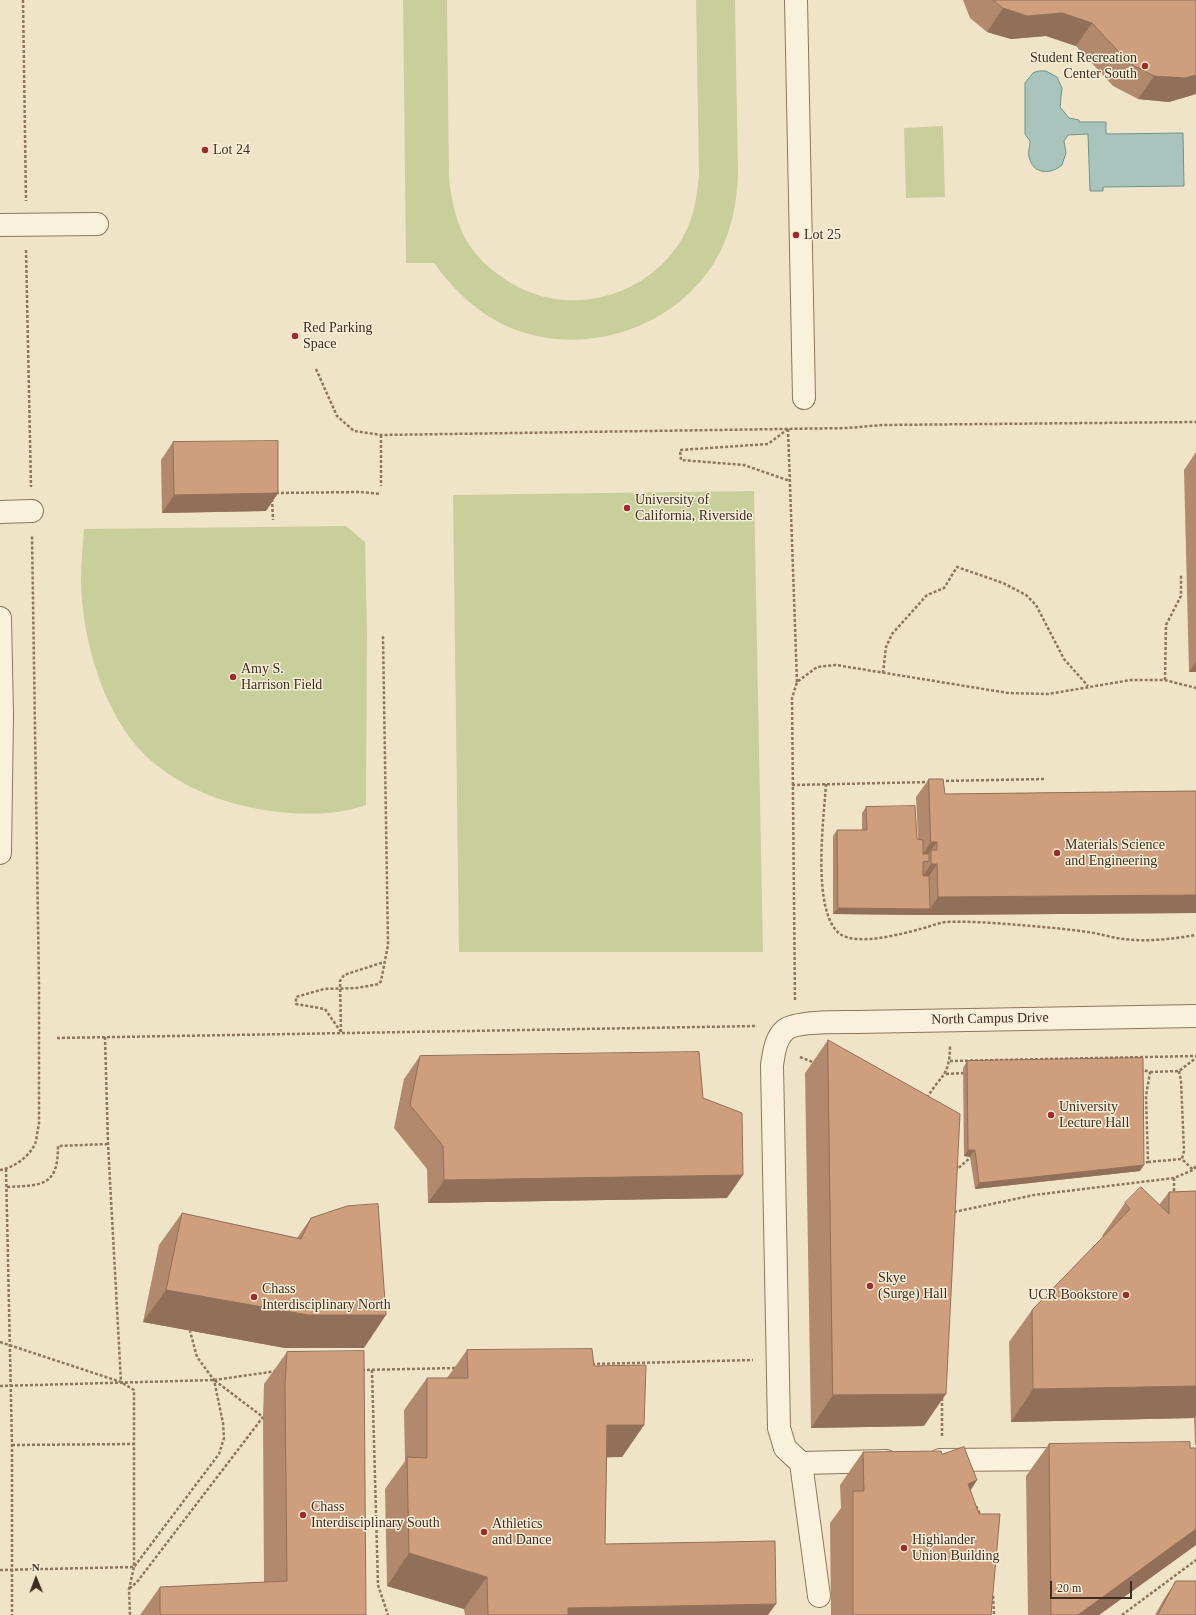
<!DOCTYPE html>
<html>
<head>
<meta charset="utf-8">
<style>
	body { margin:0 }
	#map { position:relative; width:1196px; height:1615px; overflow:hidden; background:#f0e4c8; font-family:"Times New Roman",serif }
	canvas { display:block }
	.north { position:absolute; left:16px; top:1559px; width:40px; height:40px; -webkit-text-stroke:3px #f7eed8; paint-order:stroke; rotate:359deg; font-size:11px; font-weight:700; line-height:16px; text-align:center; color:#3d2e20 }
	.north::after { content:''; display:block; margin:auto; width:14px; height:18px; background:#3d2e20; clip-path:polygon(50% 0,100% 100%,50% 72%,0 100%) }
	.scale { position:absolute; left:1050px; top:1581px; width:82px; height:18px; box-sizing:border-box; border:2px solid #3d2e20; border-top:0; padding-left:5px; font-size:12px; line-height:14px; white-space:nowrap; color:#3d2e20; -webkit-text-stroke:3px #f7eed8; paint-order:stroke }
</style>
</head>
<body>
<div id="map">
<canvas width="1196" height="1615"></canvas>
<div class="north">N</div>
<div class="scale">20 m</div>
</div>
<script>
const ctx = document.querySelector('canvas').getContext('2d');
ctx.lineJoin = 'round';
function fillPath(path, color) {
  ctx.fillStyle = color;
  ctx.fill(path, 'evenodd');
}
function stroke(path, color, width, dash) {
  ctx.strokeStyle = color;
  ctx.lineWidth = width;
  ctx.lineCap = dash ? 'butt' : 'round';
  ctx.setLineDash(dash || []);
  ctx.stroke(path);
}
function label(font, color, halo, rows, align = 'center') {
  ctx.font = font + ' "Times New Roman",serif';
  ctx.lineWidth = 3;
  ctx.setLineDash([]);
  ctx.textBaseline = 'middle';
  ctx.strokeStyle = halo;
  ctx.fillStyle = color;
  for (const [text, x, y, turn = 0] of rows) {
    ctx.save();
    ctx.translate(x, y);
    ctx.rotate((+turn || 0) * Math.PI / 180);
    ctx.textAlign = isNaN(turn) ? turn : align;
    if (halo) ctx.strokeText(text, 0, 0);
    ctx.fillText(text, 0, 0);
    ctx.restore();
  }
}
fillPath(new Path2D(`
	M403 0H447L449 178C451 198 455 216 463 234 473 255 491 271 511 283 572 320 655 295 686 231 695 213 697 194 699 175L696 0H735L738 174C737 200 733 224 722 248 680 337 557 369 478 309 461 296 447 281 434 263H406Z
	M943 126 945 197 906 198 904 128Z
	M754 491 763 952H459L453 495Z
	M346 526 365 542 367 633 366 805C333 817 292 815 258 809 221 802 184 788 154 763 105 723 81 639 81 577 81 561 83 545 84 529Z`), '#c9cf9b');
const water = new Path2D(`
	M1039 71H1046L1057 77 1062 88 1060 107 1069 118 1079 120V122H1106V134L1183 133 1184 186 1103 187V191H1090L1088 134 1068 135 1064 141 1066 153 1062 165C1052 174 1035 175 1030 160 1027 153 1030 147 1030 141L1025 134V83L1033 73Z`);
fillPath(water, '#a9c4bc');
stroke(water, '#6f938a', 1);
const minor = new Path2D(`
	M796 0 804 398
	M0 225 97 224
	M0 512 32 511
	M0 618 2 715 0 853
	M940 1460 1068 1459
	M886 1461 801 1463 785 1448 779 1428 772 1065C774 1053 775 1039 785 1030 795 1021 842 1022 856 1022L1196 1016
	M801 1463 819 1596`);
stroke(minor, '#8d765c', 24);
stroke(new Path2D(`
	M23 0 26 201
	M26 250 31 487
	M316 369 337 416 354 431 381 435 848 428 882 425 1196 422
	M788 429 797 682
	M788 429 768 444 680 450 681 460 744 465 790 481
	M381 435V486
	M276 493 360 492 381 494
	M272 499 273 520
	M883 673 886 647 892 634 927 595 944 588 957 567 1003 583 1026 595 1036 605 1064 659 1088 686
	M1165 680 1166 625 1181 596V574
	M941 781 1045 779
	M826 784C824 817 811 912 840 934 857 946 902 934 920 929 929 927 937 923 946 922 970 921 995 923 1019 925 1044 927 1069 929 1094 933 1104 935 1114 938 1124 939 1147 942 1173 939 1196 935
	M792 785 930 782
	M795 1000 792 698 797 682 817 667 836 665 1008 693 1048 694 1131 680H1165L1196 688
	M341 1032 325 1009 296 1004V997L324 989 357 988 379 984 381 981 388 945 383 636
	M341 1032 340 981 344 975 384 962
	M105 1037 108 1144 121 1382
	M57 1038 757 1026
	M800 1057 815 1063
	M950 1061 1196 1056
	M1140 1069 1150 1072 1146 1096 1148 1162 1142 1163
	M1179 1071 1181 1081 1184 1151 1182 1159 1193 1170
	M1150 1072 1179 1071 1196 1058
	M946 1074 965 1073
	M927 1098C940 1075 950 1077 950 1046
	M1148 1162 1182 1159
	M6 1169 12 1445V1615
	M0 1170C13 1168 29 1157 35 1144 37 1139 37 1131 39 1125V986L32 536
	M955 1171 971 1157
	M1174 1178V1194
	M7 1187C42 1185 58 1187 58 1146L108 1144
	M954 1212 1034 1195 1174 1178 1193 1170 1196 1166
	M0 1342 121 1382 134 1390V1567L129 1589 130 1615
	M592 1364 753 1360
	M362 1370 457 1368
	M372 1370 378 1585 388 1615
	M214 1380 277 1371
	M0 1386 214 1380 263 1417 137 1582 129 1589
	M942 1436V1397
	M12 1445 134 1444
	M976 1506 981 1516
	M0 1570 134 1567 219 1454 224 1438 223 1423 214 1380 197 1357 190 1331
	M993 1596 994 1615
	M1122 1615 1196 1560`), '#8d765c', 2.5, [3, 2]);
stroke(minor, '#faf1dc', 22);
fillPath(new Path2D(`
	M963 0H1196V94L1169 102 1138 99 1113 86 1076 46 1046 36 1011 39 987 32 970 18Z
	M173 442 278 493 266 511 162 513 161 460Z
	M1196 452V672H1189L1184 470Z
	M929 779 945 794 1196 791V913L925 915 833 914V836L837 830H862V813L866 807 918 839 916 797Z
	M828 1040 924 1426 811 1428 805 1073Z
	M420 1056 703 1098 727 1198 428 1203 427 1169 394 1128 404 1079Z
	M967 1061 1140 1171 975 1189 970 1157 964 1156 963 1068Z
	M1196 1191V1445H1195L1194 1418 1011 1422 1009 1342 1032 1310 1103 1237 1102 1236 1125 1203 1159 1205 1169 1192Z
	M182 1213 297 1238 311 1218 364 1348H285L143 1322 159 1245Z
	M467 1350 594 1366 644 1425 622 1457H607L605 1544 768 1615H465L464 1609 387 1586 385 1489 405 1461 404 1410 427 1378H447Z
	M287 1352 366 1615H140L160 1587 264 1582 263 1417 264 1384Z
	M1049 1444 1190 1448 1196 1529V1545L1099 1615H1028L1026 1476Z
	M863 1452 942 1454 977 1480 971 1490 991 1615H831L830 1523 841 1508 840 1485Z
	M1176 1581 1196 1615H1155L1164 1599Z`), '#b2896c');
fillPath(new Path2D(`
	M1003 8 1062 13 1092 23 1076 46 1046 36 1011 39 987 32Z
	M1196 75V94L1169 102 1138 99 1154 76Z
	M278 493 266 511 162 513 174 495Z
	M1196 662V672H1189Z
	M931 842H937L924 860H919Z
	M931 864H937L925 882H919Z
	M1196 895V913L925 915 833 914 838 908 930 909 938 897Z
	M968 1150H975L970 1157 964 1156Z
	M1144 1165 1140 1171 975 1189 979 1183Z
	M743 1175 727 1198 428 1203 444 1180Z
	M166 1290 386 1315 364 1348H285L143 1322Z
	M1196 1386V1415L1194 1418 1011 1422 1033 1389Z
	M946 1394 924 1426 811 1428 833 1395Z
	M607 1425H644L622 1457 585 1458Z
	M977 1480 955 1513 968 1484Z
	M1196 1529V1545L1099 1615H1078Z
	M409 1553 487 1577 464 1609 387 1586Z
	M776 1604 768 1615H563L568 1608Z`), '#916f58');
const building = new Path2D(`
	M993 0H1196V75L1185 78 1154 76 1129 63 1092 23 1062 13 1027 16 1003 8Z
	M278 441V493L174 495 173 442Z
	M929 779H943L945 794 1196 791V895L938 897 937 864H931V850H937V842H931Z
	M915 806 917 839 923 840V854H929V861L923 862V876H929L930 909 838 908 837 830H867L866 807Z
	M828 1040 960 1114 946 1394 833 1395Z
	M699 1052 703 1098 742 1113 743 1175 444 1180 443 1146 410 1105 420 1056Z
	M1143 1058 1144 1165 979 1183 975 1150H968L967 1061Z
	M1141 1187 1169 1214V1192L1196 1191V1386L1033 1389 1032 1310 1130 1209 1125 1203Z
	M378 1204 386 1315H308L166 1290 182 1213 301 1239 311 1218 347 1206Z
	M592 1349 594 1366 646 1365 644 1425H607L605 1544 775 1541 776 1604 568 1608V1615H488L487 1577 409 1553 407 1457 427 1458V1378H468L467 1350Z
	M364 1351 366 1615H161L160 1611V1587L287 1581 285 1385 287 1352Z
	M1190 1442V1448H1196V1529L1078 1615H1051L1049 1444Z
	M964 1447 977 1480 968 1484 979 1514H1000L991 1615H853V1491H864L863 1452 941 1451 942 1454Z
	M1176 1581H1196V1615H1158Z`);
fillPath(building, '#cf9f7d');
stroke(building, '#916f58', 1);
for (const [x, y, r, color] of [
	[1145,66,4,"#9e2a2b"],
	[205,150,4,"#9e2a2b"],
	[796,235,4,"#9e2a2b"],
	[295,336,4,"#9e2a2b"],
	[627,508,4,"#9e2a2b"],
	[233,677,4,"#9e2a2b"],
	[1057,853,4,"#9e2a2b"],
	[1051,1115,4,"#9e2a2b"],
	[870,1286,4,"#9e2a2b"],
	[1126,1295,4,"#9e2a2b"],
	[254,1297,4,"#9e2a2b"],
	[303,1515,4,"#9e2a2b"],
	[484,1532,4,"#9e2a2b"],
	[904,1548,4,"#9e2a2b"]
]) {
  const dot = new Path2D();
  dot.arc(x, y, r, 0, 2 * Math.PI);
  ctx.fillStyle = color;
  ctx.fill(dot);
  stroke(dot, '#f7eed8', 1.5);
}
label('14px', '#3d2e20', '#f7eed8', [
	["Student Recreation",1137,58,"right"],
	["Center South",1137,74,"right"],
	["Lot 24",213,150],
	["Lot 25",804,235],
	["Red Parking",303,328],
	["Space",303,344],
	["University of",635,500],
	["California, Riverside",635,516],
	["Amy S.",241,669],
	["Harrison Field",241,685],
	["Materials Science",1065,845],
	["and Engineering",1065,861],
	["University",1059,1107],
	["Lecture Hall",1059,1123],
	["Skye",878,1278],
	["(Surge) Hall",878,1294],
	["Chass",262,1289],
	["Interdisciplinary North",262,1305],
	["UCR Bookstore",1118,1295,"right"],
	["Chass",311,1507],
	["Interdisciplinary South",311,1523],
	["Athletics",492,1524],
	["and Dance",492,1540],
	["Highlander",912,1540],
	["Union Building",912,1556]
], 'left');
label('14px', '#3d2e20', '#f7eed8', [
	["North Campus Drive",990,1019,-1]
]);
</script>
</body>
</html>
